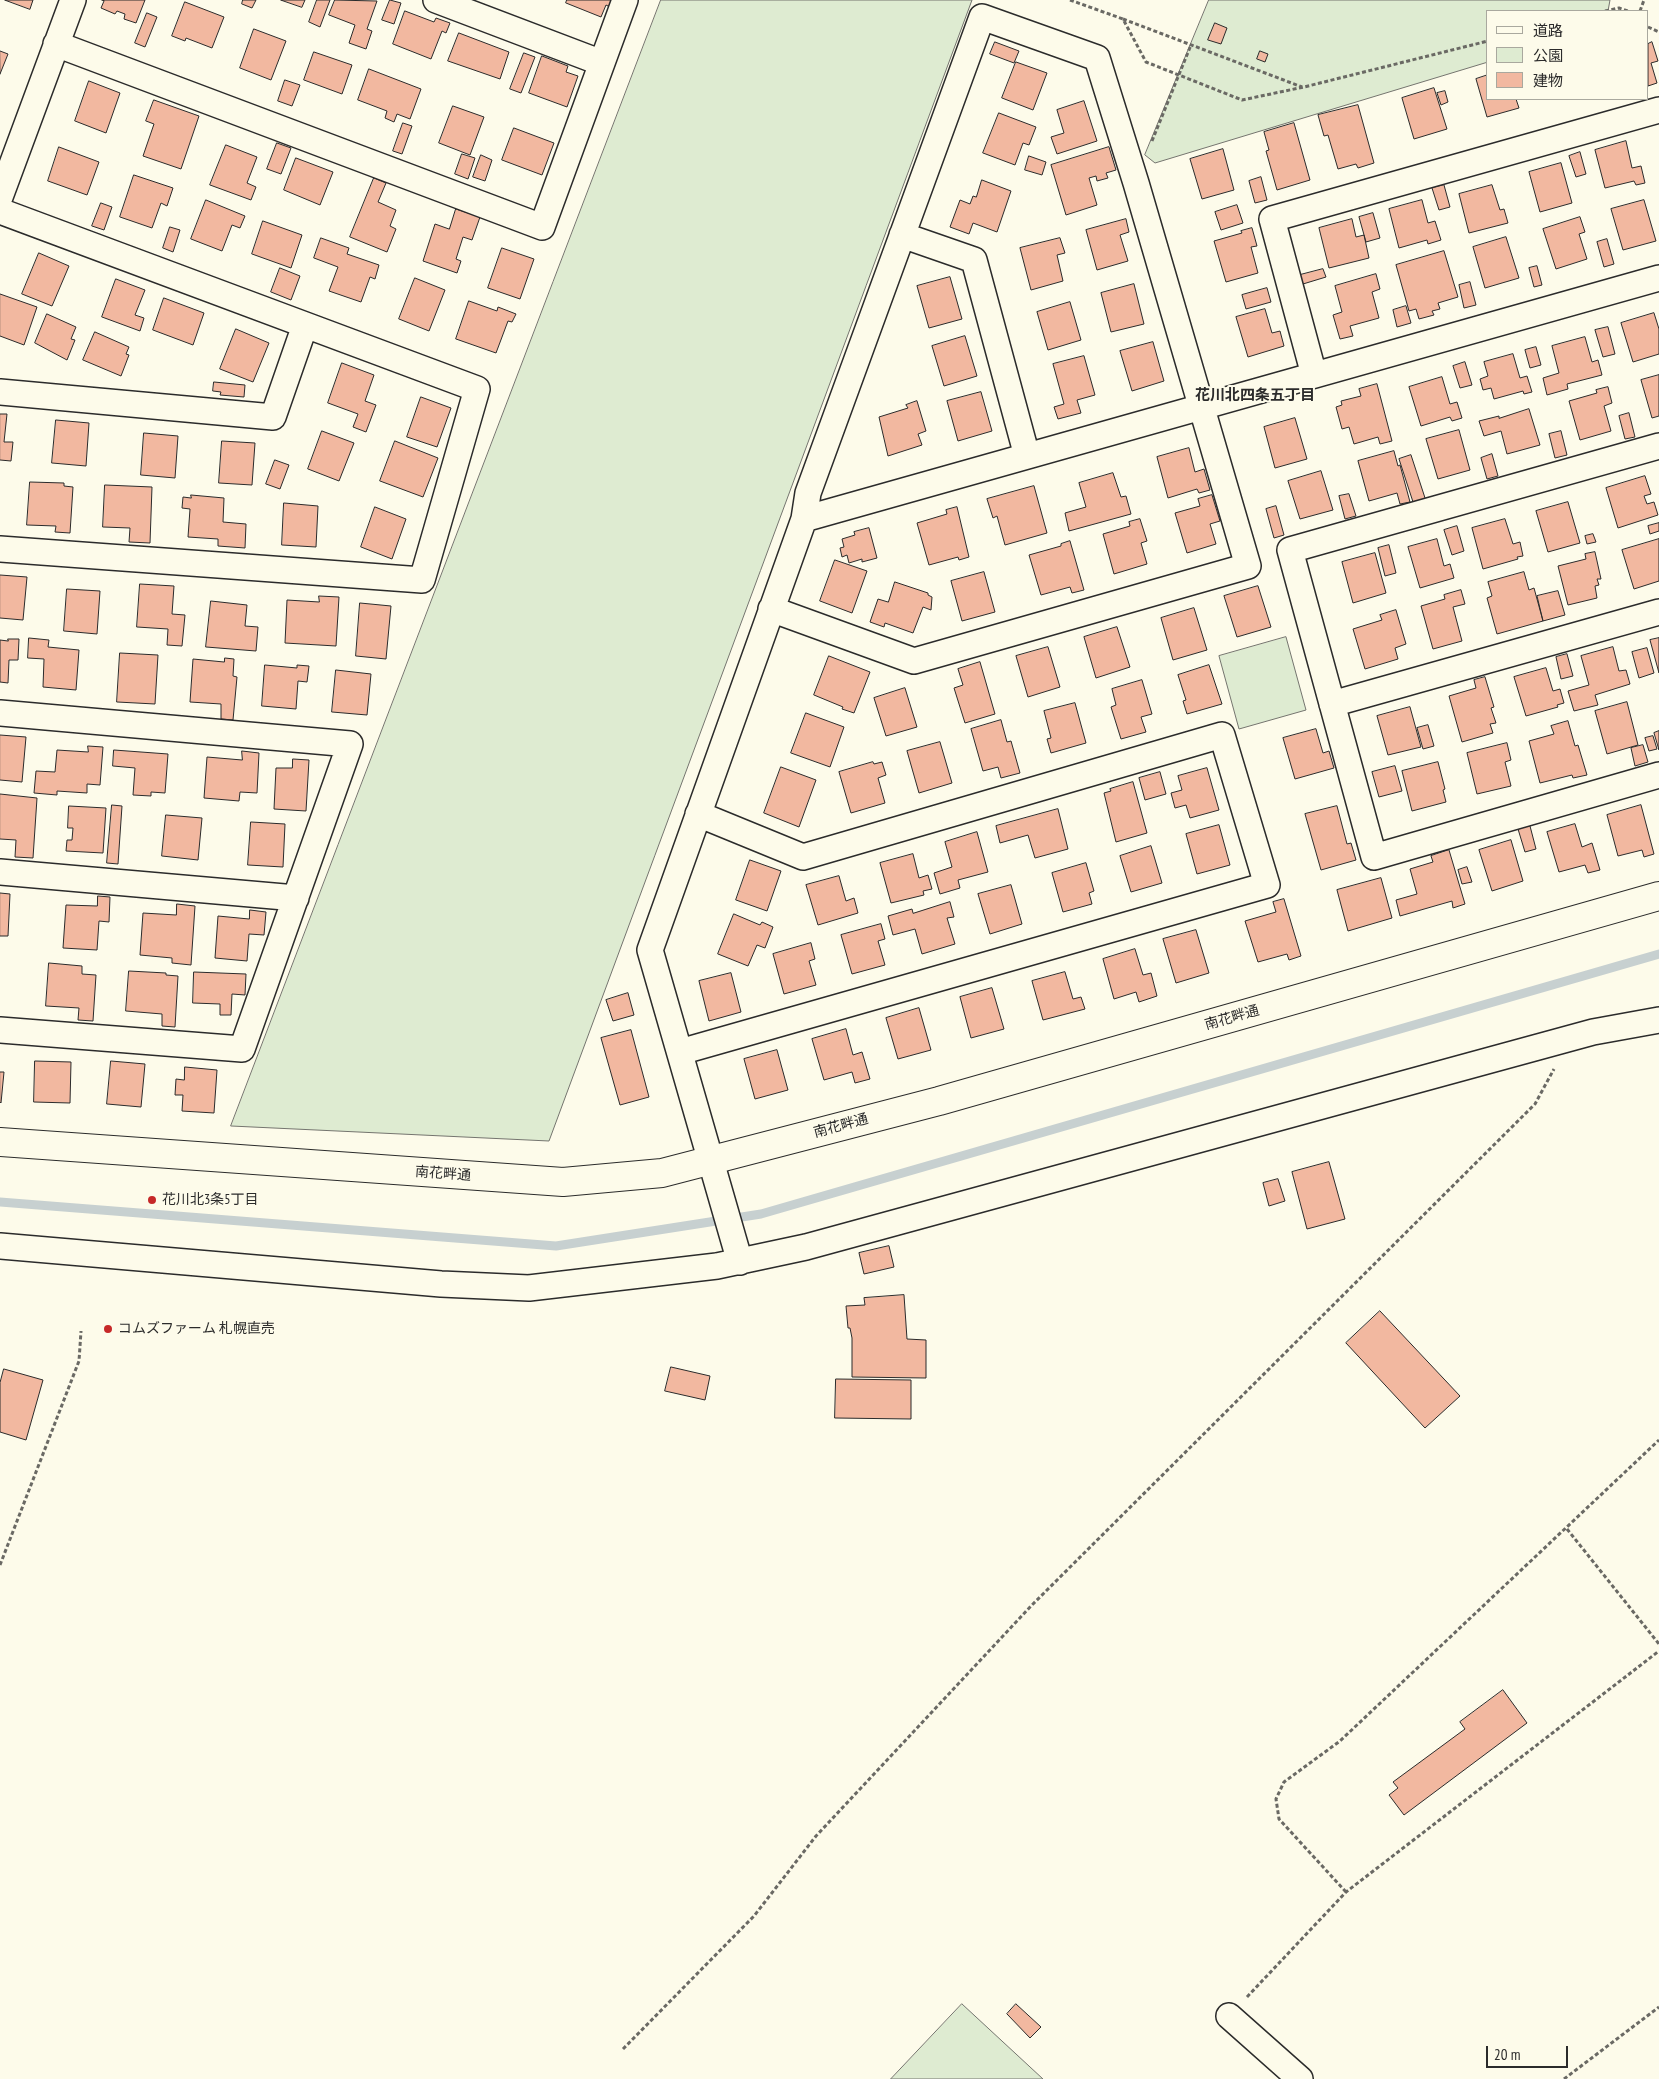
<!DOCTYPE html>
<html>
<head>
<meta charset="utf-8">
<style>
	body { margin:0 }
	#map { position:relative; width:1659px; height:2079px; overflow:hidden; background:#fdfbea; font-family:"PT Sans Narrow","Noto Sans JP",sans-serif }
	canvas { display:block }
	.legend { position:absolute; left:1486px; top:10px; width:162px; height:90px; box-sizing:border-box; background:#fdfbea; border:1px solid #a9a89e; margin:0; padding:6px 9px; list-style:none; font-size:15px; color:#2b2b2b }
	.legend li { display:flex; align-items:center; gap:10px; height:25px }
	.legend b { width:25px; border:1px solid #a9a89e }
	.scale { position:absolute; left:1486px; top:2046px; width:82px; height:22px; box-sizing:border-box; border:2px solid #2b2b2b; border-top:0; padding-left:6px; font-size:15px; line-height:18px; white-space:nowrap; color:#2b2b2b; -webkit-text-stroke:4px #fdfbea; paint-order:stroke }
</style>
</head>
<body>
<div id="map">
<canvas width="1659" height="2079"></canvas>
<ul class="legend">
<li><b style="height:6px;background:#fdfbea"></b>道路</li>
<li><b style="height:14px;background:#deebd1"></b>公園</li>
<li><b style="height:14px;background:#f2b8a0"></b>建物</li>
</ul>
<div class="scale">20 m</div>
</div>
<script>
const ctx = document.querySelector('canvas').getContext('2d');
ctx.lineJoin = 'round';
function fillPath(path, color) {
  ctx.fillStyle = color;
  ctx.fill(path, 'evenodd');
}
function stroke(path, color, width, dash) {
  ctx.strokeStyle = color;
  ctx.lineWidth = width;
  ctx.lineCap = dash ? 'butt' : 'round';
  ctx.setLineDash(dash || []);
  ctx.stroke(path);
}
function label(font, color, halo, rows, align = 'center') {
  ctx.font = font + ' "PT Sans Narrow","Noto Sans JP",sans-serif';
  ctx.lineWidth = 4;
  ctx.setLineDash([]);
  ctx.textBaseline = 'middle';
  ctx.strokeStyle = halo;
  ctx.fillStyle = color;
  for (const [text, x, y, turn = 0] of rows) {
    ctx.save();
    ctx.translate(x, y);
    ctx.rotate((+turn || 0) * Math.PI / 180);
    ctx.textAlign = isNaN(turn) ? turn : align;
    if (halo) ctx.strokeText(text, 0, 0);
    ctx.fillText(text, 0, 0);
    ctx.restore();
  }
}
const green = new Path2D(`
	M661 0H972L549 1141 231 1126Z
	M1209 0H1610L1608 11H1488V62L1155 163 1145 155Z
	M1286 637 1306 710 1239 729 1219 656Z
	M962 2004 1043 2079H891Z`);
fillPath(green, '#deebd1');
stroke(green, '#74746e', 1);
stroke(new Path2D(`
	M0 1202 556 1246 761 1214 1659 954`), '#c7d0d0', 9);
const building = new Path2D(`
	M5 0H33L30 9Z
	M102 0H145L136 23 124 19 125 14 117 11 115 14 101 8 104 1Z
	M243 0H256L252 8 242 4Z
	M281 0H305L302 7Z
	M317 0H330L320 27 309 22Z
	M335 0 377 1 367 29 372 31 366 49 349 43 355 25 329 15Z
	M390 0 401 3 394 24 382 20Z
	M567 0H613L610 7 606 5 601 17 566 3Z
	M185 2 224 17 212 48 186 38 185 41 172 36Z
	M405 11 434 22 436 18 450 23 446 33 442 31 431 59 393 44Z
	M147 13 157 17 145 47 135 43Z
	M1215 23 1227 28 1221 44 1208 40Z
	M254 29 286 41 271 80 240 68Z
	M459 33 509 52 500 79 448 61Z
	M995 42 1019 51 1014 63 990 54Z
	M1652 42 1658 61 1651 63 1657 83 1648 86V44Z
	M0 51 8 54 0 74Z
	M1260 51 1268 54 1265 62 1257 59Z
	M314 52 352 65 342 94 304 80Z
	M524 53 535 57 521 93 510 89Z
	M542 56 568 66 566 72 578 76 567 107 529 93Z
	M1016 62 1047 73 1033 110 1002 98Z
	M369 69 421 89 410 119 397 114 394 122 385 118 387 111 358 100Z
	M1488 75V99H1516L1519 108 1487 117 1476 79Z
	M285 80 300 85 292 106 278 101Z
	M89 81 120 93 106 133 75 121Z
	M1434 88 1447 129 1414 139 1402 98Z
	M1445 91 1448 102 1441 105 1437 93Z
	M154 100 199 116 181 169 143 156 154 124 146 121Z
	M1084 101 1097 141 1057 154 1051 137 1064 133 1057 110Z
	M1358 105 1374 163 1358 168 1356 164 1338 169 1328 135 1324 136 1318 115Z
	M453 106 484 117 470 155 439 143Z
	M999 113 1036 127 1029 145 1023 143 1015 165 983 153Z
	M403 123 412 126 402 154 393 151Z
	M1294 123 1310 180 1277 190 1266 151 1269 150 1264 132Z
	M514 128 554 143 542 175 502 160Z
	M1626 141 1632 168 1641 166 1645 183 1636 185 1634 181 1605 188 1595 150Z
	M277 143 291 148 281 174 267 169Z
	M226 145 257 157 247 183 256 187 251 200 210 185Z
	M59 147 99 162 87 195 48 181Z
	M1109 147 1116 170 1106 173 1108 178 1097 181 1096 176 1089 178 1097 205 1066 215 1051 165Z
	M1223 149 1234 190 1202 199 1190 159Z
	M1580 152 1586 174 1576 177 1569 156Z
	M462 154 475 158 468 179 455 174Z
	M481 155 492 160 485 181 473 177Z
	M1029 156 1046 162 1042 175 1025 170Z
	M296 158 333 172 320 205 284 190Z
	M1561 163 1572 203 1540 212 1529 172Z
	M134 175 173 188 167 206 161 203 152 228 120 217Z
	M1261 177 1267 200 1255 203 1249 181Z
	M374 178 386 183 378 202 396 210 390 226 396 229 387 252 350 237Z
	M982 180 1011 191 997 232 973 223 969 234 950 227 960 200 970 204 973 196 976 197Z
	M1444 185 1450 207 1439 210 1432 188Z
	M1492 185 1500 210 1504 209 1508 223 1469 233 1459 194Z
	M206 200 245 216 240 228 232 225 222 251 191 239Z
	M1422 200 1428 223 1435 221 1441 240 1428 244 1427 240 1399 248 1389 209Z
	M1644 200 1656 241 1623 250 1611 209Z
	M101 203 112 207 104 230 92 226Z
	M1237 205 1243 223 1221 230 1215 212Z
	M456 209 480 217 472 240 463 237 456 259 461 261 457 273 423 261 435 224 449 229Z
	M1373 213 1380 238 1366 242 1359 217Z
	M1580 217 1585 232 1579 234 1587 259 1556 269 1543 229Z
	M1126 219 1129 232 1120 235 1128 261 1097 270 1086 230Z
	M1352 219 1356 237 1364 235 1369 258 1329 268 1319 228Z
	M263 221 302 235 291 268 252 254Z
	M170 227 180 230 173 252 163 248Z
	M1252 228 1257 246 1251 247 1258 273 1226 282 1214 241 1242 233 1241 231Z
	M1506 237 1519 278 1485 288 1473 247Z
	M321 238 349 248 347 254 379 265 375 279 370 277 361 302 329 291 338 267 314 258Z
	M1060 238 1065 253 1057 255 1063 281 1031 290 1020 248Z
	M1607 239 1614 264 1604 267 1597 242Z
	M502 248 534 259 520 299 488 288Z
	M1444 251 1458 297 1438 303 1440 309 1432 311 1434 315 1419 319 1416 309 1409 311 1396 265Z
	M39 253 69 266 52 306 22 294Z
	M1537 266 1542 285 1534 287 1529 268Z
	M280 268 300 276 291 300 271 292Z
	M1323 269 1326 277 1303 284 1300 275Z
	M1376 274 1380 289 1372 292 1379 318 1350 326 1353 336 1340 339 1333 315 1342 312 1335 286Z
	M950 277 962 319 929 328 917 286Z
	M415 278 445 290 429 331 399 319Z
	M116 279 145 290 135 315 144 318 140 331 102 317Z
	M1470 282 1476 305 1464 308 1459 285Z
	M1134 284 1144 324 1111 332 1101 293Z
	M1267 288 1271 302 1246 309 1242 295Z
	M0 294 37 307 24 345 0 336Z
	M164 298 204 313 193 345 153 330Z
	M469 301 497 311 498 307 516 314 512 322 508 321 496 353 456 339Z
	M1070 302 1081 340 1048 350 1037 312Z
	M1406 306 1411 323 1397 327 1393 310Z
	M1265 309 1272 333 1280 331 1284 346 1248 357 1236 317Z
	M1654 313 1659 329V354L1633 362 1621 323Z
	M47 314 76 327 71 339 75 340 67 360 35 343Z
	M1608 327 1615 354 1603 357 1595 330Z
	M236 329 269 343 253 382 220 369Z
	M95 332 129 347 126 354 129 355 121 376 83 360Z
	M965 336 977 376 944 386 932 346Z
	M1585 337 1592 362 1598 360 1602 375 1567 384 1568 389 1547 395 1543 378 1559 373 1552 346Z
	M1153 342 1164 381 1132 391 1120 351Z
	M1536 347 1541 365 1530 368 1525 350Z
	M1513 354 1520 378 1527 376 1532 392 1524 394 1523 391 1494 399 1491 388 1483 390 1480 379 1488 376 1484 362Z
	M1084 356 1095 395 1077 400 1081 413 1058 419 1054 407 1064 404 1053 364Z
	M1465 362 1472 385 1460 388 1453 366Z
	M342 363 374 375 365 401 376 405 366 432 353 427 358 414 328 403Z
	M1659 375V416L1652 418 1641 380Z
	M1442 377 1450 404 1457 402 1462 418 1452 421 1450 417 1421 426 1409 387Z
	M214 382 245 385 244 397 220 395 221 392 213 391Z
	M1377 384 1392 441 1380 444 1378 437 1354 444 1349 427 1342 429 1336 407 1342 405 1341 401 1361 396 1359 389Z
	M1608 387 1612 403 1604 406 1611 431 1580 440 1569 401 1597 393 1596 390Z
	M981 392 992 431 958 441 947 401Z
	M421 397 451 408 437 447 407 437Z
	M917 401 926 431 918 434 922 445 888 456 879 417 908 408 906 405Z
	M1529 409 1540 445 1507 454 1501 431 1484 436 1479 421 1499 416V418Z
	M1629 413 1635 437 1625 439 1619 416Z
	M0 414H7L4 442H13L11 461 0 460Z
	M1295 418 1307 459 1275 468 1264 427Z
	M56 420 89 423 86 466 52 463Z
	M1459 430 1470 470 1438 479 1426 439Z
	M322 431 354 443 339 481 308 469Z
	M1561 431 1567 455 1555 458 1549 434Z
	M144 433 178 436 175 478 141 475Z
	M222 441 255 443 252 485 219 483Z
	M395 441 438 458 423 497 380 481Z
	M1189 448 1195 472 1204 469 1210 490 1199 493 1197 489 1168 498 1157 457Z
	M1394 451 1398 466 1400 465 1410 502 1400 504 1397 493 1369 501 1358 461Z
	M1492 454 1498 476 1487 479 1481 458Z
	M1411 455 1426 501 1414 505 1399 459Z
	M275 460 289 465 280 489 266 484Z
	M1321 471 1333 510 1300 519 1288 481Z
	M1113 473 1121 497 1126 496 1131 514 1069 531 1065 513 1086 507 1079 483Z
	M1645 476 1651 494 1644 496 1647 504 1654 502 1658 515 1618 528 1606 488Z
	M30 482 64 483V486L73 487 70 533 55 532 56 526 27 525Z
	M105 485 152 487 150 543 129 542 130 528 103 527Z
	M1034 486 1047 533 1005 545 997 516 993 518 987 499Z
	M1349 494 1356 516 1345 519 1339 496Z
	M191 495 224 498 223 522 246 524 245 548 218 546V539L188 537 190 509 182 508 183 497 191 498Z
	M1212 495 1220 521 1210 524 1216 544 1187 553 1175 513 1200 506 1198 499Z
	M1568 502 1580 543 1548 552 1536 511Z
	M284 503 318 506 316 547 282 545Z
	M1276 506 1284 535 1274 538 1266 509Z
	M375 507 406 519 392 559 361 547Z
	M957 507 969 557 959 560 958 557 929 565 917 523 947 514 946 510Z
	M1140 519 1147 541 1141 543 1147 564 1114 574 1103 534 1130 526 1129 522Z
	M1505 519 1513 544 1520 542 1523 556 1517 557 1518 559 1483 569 1472 528Z
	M1659 523V531L1650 534 1648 526Z
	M1457 526 1464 551 1452 555 1444 530Z
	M869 528 877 558 862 562V559L849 563 847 555 842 557 840 548 844 547 842 539 855 535 854 532Z
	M1593 534 1596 542 1587 544 1585 536Z
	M1437 539 1444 566 1450 564 1454 578 1420 588 1408 547Z
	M1659 539V581L1634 589 1622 550Z
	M1070 541 1084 590 1072 593 1070 587 1041 595 1029 555 1061 546V544Z
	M1389 545 1396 573 1385 576 1378 548Z
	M1595 552 1601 579H1597L1599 585 1595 586 1597 598 1568 605 1558 566 1586 559 1585 554Z
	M1375 553 1386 593 1353 603 1342 562Z
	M835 560 867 571 852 613 820 601Z
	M984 572 995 612 962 621 951 581Z
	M1524 572 1529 590 1534 588 1543 621 1497 634 1487 598 1492 596 1488 582Z
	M0 575 27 577 23 620 0 618Z
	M895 582 928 593V595L932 597 931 610 923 607 913 633 885 623 884 627 870 622 878 599 888 602Z
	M140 584 174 586 172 614 185 615 182 646 167 645 168 629 137 627Z
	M1258 586 1271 627 1237 637 1224 596Z
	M67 589 100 591 97 634 64 631Z
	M1461 590 1465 604 1453 607 1462 641 1433 649 1421 606 1445 599 1444 595Z
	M1558 591 1565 615 1543 621 1537 596Z
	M319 596 339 597 336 646 285 643 287 600 319 602Z
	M211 601 247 605 245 626 258 627 256 651 206 647Z
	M360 603 391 606 386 659 356 656Z
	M1194 608 1207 650 1173 660 1161 618Z
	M1396 610 1406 644 1395 648 1398 659 1365 669 1353 629 1382 620 1380 615Z
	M1117 627 1130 667 1096 678 1084 637Z
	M29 638 49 640 48 647 79 650 76 690 43 687 44 659 28 658Z
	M1659 638V673L1650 640Z
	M8 639H19L18 660H9L8 683 0 682V640L8 641Z
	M1048 647 1060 687 1028 697 1016 656Z
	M1613 647 1619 671 1626 670 1630 684 1595 695 1598 705 1574 711 1568 691 1589 685 1581 656Z
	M1647 648 1654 673 1639 678 1632 652Z
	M120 653 158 655 155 704 117 702Z
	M1567 654 1573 676 1561 679 1556 657Z
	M829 656 870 672 854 713 842 709 843 707 814 695Z
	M225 658 234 659 233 676 237 677 233 720 221 719V704L190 702 193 659 224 662Z
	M980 662 995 714 965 723 954 688 963 685 958 669Z
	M265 665 297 668V665L309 666 307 682 298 681 296 709 262 706Z
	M1209 665 1222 704 1187 714 1183 701 1186 700 1178 675Z
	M1546 668 1553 691 1560 689 1564 703 1557 705 1558 707 1526 716 1514 677Z
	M336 670 371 674 367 715 332 712Z
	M1485 677 1494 707 1491 708 1496 723 1490 724 1493 733 1462 742 1449 696 1476 688 1474 680Z
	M1142 680 1152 714 1141 717 1146 732 1121 739 1111 707 1116 705 1112 689Z
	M905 688 917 727 886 736 874 698Z
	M1627 702 1638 745 1607 754 1595 711Z
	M1075 703 1086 743 1051 753 1047 739 1051 738 1044 711Z
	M1410 707 1421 747 1388 755 1377 716Z
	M806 713 844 727 830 767 791 753Z
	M1001 720 1007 742 1011 741 1020 773 1001 778 998 767 983 771 971 729Z
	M1568 721 1575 746 1578 745 1587 775 1573 778 1572 775 1540 783 1529 741 1554 734 1551 726Z
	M1428 725 1434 746 1423 749 1417 728Z
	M1316 729 1323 753 1329 751 1334 768 1295 779 1283 738Z
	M1659 731V750L1654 733Z
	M0 735 26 737 22 782 0 780Z
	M1653 736 1657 749 1649 751 1645 738Z
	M940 742 952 783 919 793 907 751Z
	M1507 743 1511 760 1505 762 1511 786 1477 794 1467 753Z
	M1643 745 1648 762 1635 766 1631 748Z
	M88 746 103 747 100 785 87 784V793L57 791V795L34 793 36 771 55 772 57 750 88 752Z
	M114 750 168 754 165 793 151 792V796L133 795 135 768 113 766Z
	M242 751 259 753 257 793 240 792 239 801 204 798 207 757 242 760Z
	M293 759 309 760 306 811 274 809 276 768H292Z
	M873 762 874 764 882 762 886 775 878 778 885 803 851 813 839 772Z
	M1438 762 1445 789 1443 790 1446 802 1412 811 1402 771Z
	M1395 766 1402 791 1379 797 1372 772Z
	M781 767 816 780 799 827 764 813Z
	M1207 768 1219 810 1190 818 1186 805 1175 808 1171 793 1182 790 1178 776Z
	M1160 772 1166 794 1145 800 1139 778Z
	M1133 782 1147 833 1116 842 1104 793 1111 791 1110 789Z
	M0 794 37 798 33 858 15 857 16 840 0 839Z
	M112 805 122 806 118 864 107 863Z
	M1641 805 1654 854 1644 857 1642 850 1618 856 1607 815Z
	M69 806 106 808 103 853 66 851 67 840H72L73 828H68Z
	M1337 806 1347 844 1351 843 1356 860 1321 870 1305 814Z
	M1058 809 1068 849 1035 858 1028 835 1000 843 996 826Z
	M166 815 202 818 198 860 162 856Z
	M251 822 285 824 283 867 248 865Z
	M1575 824 1582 847 1592 843 1600 870 1588 873 1585 865 1559 872 1547 832Z
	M1219 825 1230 865 1197 874 1186 834Z
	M1530 826 1536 849 1525 852 1518 829Z
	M977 832 988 872 958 880 960 888 940 894 934 873 952 867 945 842Z
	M1511 840 1523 881 1492 891 1479 850Z
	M1151 846 1162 883 1131 892 1120 856Z
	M1449 850 1465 904 1453 908 1452 901 1400 916 1396 900 1417 894 1410 869 1433 862 1431 856Z
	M913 854 919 878 928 875 932 889 923 891 924 895 891 903 880 863Z
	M750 860 781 871 767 911 736 900Z
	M1086 863 1094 891 1089 893 1092 904 1063 912 1052 873Z
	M1467 867 1472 882 1462 884 1458 870Z
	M839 876 846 901 854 898 858 913 818 925 806 885Z
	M1381 878 1392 918 1348 931 1337 890Z
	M1011 885 1022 924 990 934 978 894Z
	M0 893 10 894 8 936H0Z
	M98 896 110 897 109 922 99 921 97 950 63 948 66 905 97 906Z
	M1284 899 1301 956 1289 960 1287 954 1258 962 1245 921 1276 912 1273 902Z
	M950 902 954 917 947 918 955 944 922 954 915 929 893 935 888 916 912 909 913 913Z
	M177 904 195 906 191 965 172 963V958L140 955 143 913 176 915Z
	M250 910 266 912 264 935 249 934 247 961 215 958 218 916 249 919Z
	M734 914 760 925 762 922 773 927 765 948 757 945 748 966 718 954Z
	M881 924 885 939 878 941 885 965 852 974 841 935Z
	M1196 930 1209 973 1176 983 1163 939Z
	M811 943 815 959 809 961 816 985 784 994 773 954Z
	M1135 949 1143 975 1151 973 1157 996 1139 1002 1136 992 1114 999 1103 959Z
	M49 963 82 966V974L96 975 93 1021 78 1020 79 1008 46 1006Z
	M129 971 166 973V975L178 976 175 1027 162 1026V1014L126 1011Z
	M194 972 246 974 245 995 232 994 231 1015H220V1004L193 1003Z
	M1065 972 1073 999 1081 997 1085 1009 1043 1020 1032 981Z
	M731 973 741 1012 709 1021 699 981Z
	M992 988 1004 1029 971 1038 960 997Z
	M628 993 634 1015 613 1021 606 1000Z
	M919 1008 931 1050 898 1059 886 1018Z
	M846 1029 853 1055 862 1052 870 1079 855 1083 852 1072 824 1080 812 1039Z
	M631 1030 649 1097 620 1105 601 1038Z
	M777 1050 788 1090 755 1099 744 1059Z
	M35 1061 71 1062 70 1103 34 1102Z
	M111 1061 145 1064 141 1107 107 1104Z
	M185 1067 217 1070 214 1113 182 1111 183 1095H175L176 1079 184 1080Z
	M0 1072H4L1 1103 0 1102Z
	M1329 1162 1345 1219 1307 1229 1292 1172Z
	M1278 1179 1285 1201 1269 1206 1263 1183Z
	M889 1246 894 1267 864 1274 859 1253Z
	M904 1295 907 1339 926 1340V1378L852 1377V1338L850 1328H848L846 1306 865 1305 864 1298Z
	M1380 1311 1460 1396 1425 1428 1346 1343Z
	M671 1367 710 1376 705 1400 665 1391Z
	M4 1369 43 1380 26 1440 0 1432V1383Z
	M836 1379 911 1380V1419L835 1418Z
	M1503 1690 1527 1723 1404 1815 1389 1795 1398 1788 1393 1782 1465 1729 1460 1722Z
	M1016 2004 1041 2027 1030 2038 1007 2014Z`);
fillPath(building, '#f2b8a0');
stroke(building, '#2b2b2b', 1);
const street = new Path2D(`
	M436 0 602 63
	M56 44 542 227 625 0
	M0 197 73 0
	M0 211 477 389 422 580 0 549
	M902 235 974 260 1027 456
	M1314 375 1272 219 1659 110
	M0 392 273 417 305 325
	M1659 446 1290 550 1374 857 1659 775
	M771 609 914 661 1248 566 1136 183 1097 58 982 17 808 493 804 519
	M1332 704 1659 612
	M0 713 350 744 242 1049 0 1030
	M0 872 296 898
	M680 1052 1267 885 1222 735 803 857 698 814
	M0 1246 441 1284 529 1288 717 1266 806 1247 1593 1032 1659 1020
	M740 1262 650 950 804 519 1659 278
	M1229 2016 1300 2079`);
const secondary = new Path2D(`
	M0 1142 563 1182 662 1173 939 1101 1659 896`);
stroke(street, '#2b2b2b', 28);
stroke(secondary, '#2b2b2b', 30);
stroke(new Path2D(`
	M1070 0 1123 19 1146 62 1242 100 1304 87 1488 41
	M1605 11 1619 8 1628 11
	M1640 11 1644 0
	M1123 19 1302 87
	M1648 27 1659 32
	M1152 141 1191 45
	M1567 1529 1659 1644
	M0 1565 79 1361 81 1331
	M1346 1892 1279 1819 1276 1799 1284 1782 1340 1741 1659 1440
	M1247 1997 1346 1892 1659 1651
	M623 2049 754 1916 816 1836 1031 1606 1535 1104 1554 1069
	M1564 2079 1659 2007`), '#6a6964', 3, [4, 2.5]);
stroke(street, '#fdfbea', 25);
stroke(secondary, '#fdfbea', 28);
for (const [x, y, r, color] of [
	[152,1200,5,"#c62828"],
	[108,1329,5,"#c62828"]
]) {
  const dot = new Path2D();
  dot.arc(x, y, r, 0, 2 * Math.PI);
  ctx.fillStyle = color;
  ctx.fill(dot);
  stroke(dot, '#fdfbea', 2);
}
label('14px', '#2b2b2b', '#fdfbea', [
	["南花畔通",1232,1018,-16],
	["南花畔通",841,1126,-15],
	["南花畔通",443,1174,4]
]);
label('14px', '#2b2b2b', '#fdfbea', [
	["花川北3条5丁目",162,1200],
	["コムズファーム 札幌直売",118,1329]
], 'left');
label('bold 15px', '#2b2b2b', '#fdfbea', [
	["花川北四条五丁目",1255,396]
]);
</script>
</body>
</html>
